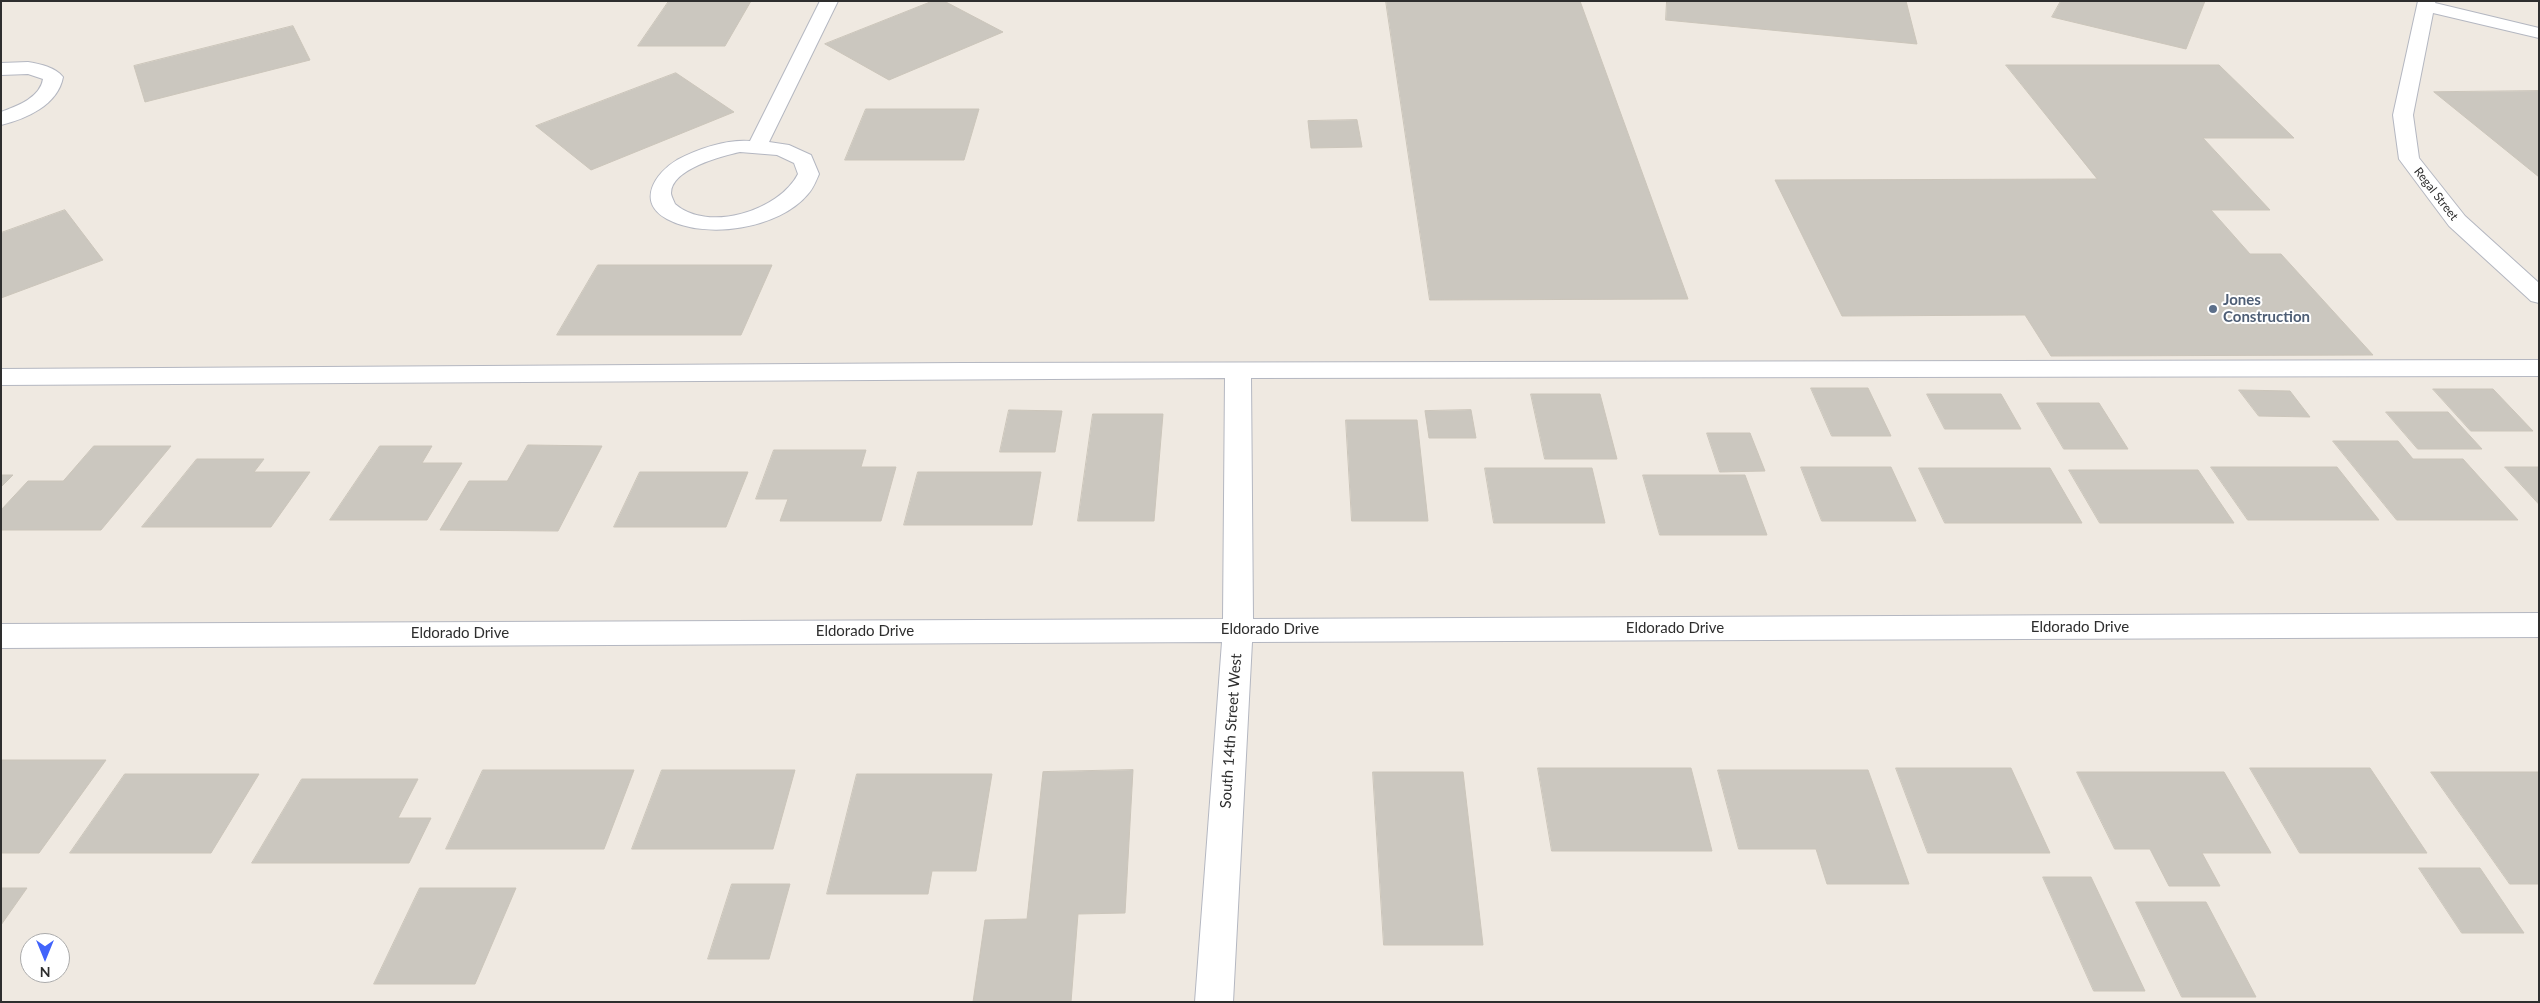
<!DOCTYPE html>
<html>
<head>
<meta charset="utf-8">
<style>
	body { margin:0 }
	#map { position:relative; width:2540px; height:1003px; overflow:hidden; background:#efe9e1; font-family:Lato,sans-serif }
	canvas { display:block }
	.frame { position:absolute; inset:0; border:2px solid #2e2e2e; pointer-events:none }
	.north { position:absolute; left:20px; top:933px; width:50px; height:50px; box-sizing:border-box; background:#fff; border:1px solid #ababab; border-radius:50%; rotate:180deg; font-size:14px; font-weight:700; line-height:20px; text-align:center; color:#2e2e2e }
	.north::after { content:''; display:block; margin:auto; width:18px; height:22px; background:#4264fb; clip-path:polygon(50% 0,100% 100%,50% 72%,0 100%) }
</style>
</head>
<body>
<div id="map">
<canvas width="2540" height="1003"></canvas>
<div class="frame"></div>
<div class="north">N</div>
</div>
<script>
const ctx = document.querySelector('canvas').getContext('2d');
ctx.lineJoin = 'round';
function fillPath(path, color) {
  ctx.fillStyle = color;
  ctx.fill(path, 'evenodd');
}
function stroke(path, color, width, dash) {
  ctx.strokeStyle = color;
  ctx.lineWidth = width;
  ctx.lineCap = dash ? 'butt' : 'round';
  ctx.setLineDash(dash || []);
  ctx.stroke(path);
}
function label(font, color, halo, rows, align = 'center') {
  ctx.font = font + ' Lato,sans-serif';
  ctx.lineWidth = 4;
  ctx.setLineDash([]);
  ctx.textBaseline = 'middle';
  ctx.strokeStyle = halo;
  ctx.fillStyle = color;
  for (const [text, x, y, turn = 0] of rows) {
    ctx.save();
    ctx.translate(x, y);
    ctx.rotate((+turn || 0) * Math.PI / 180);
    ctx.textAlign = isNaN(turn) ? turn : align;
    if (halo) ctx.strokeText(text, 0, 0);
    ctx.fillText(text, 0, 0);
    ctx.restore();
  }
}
const building = new Path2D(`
	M669 1H751L725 46H638Z
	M933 1H944L1003 32 889 80 825 44Z
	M1386 1H1580L1688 299 1430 300Z
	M1667 1H1906L1917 44 1666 20Z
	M2061 1H2205L2186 49 2052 17Z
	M293 26 310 60 145 102 134 66Z
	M2006 65H2219L2294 138H2203L2270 210H2211L2250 254H2281L2373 355 2051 356 2025 315 1842 316 1775 180 2097 179Z
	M676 73 734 112 591 170 536 126Z
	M2539 91V177L2434 92Z
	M866 109H979L964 160H845Z
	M1357 120 1362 147 1311 148 1308 121Z
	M65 210 103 260 1 298V233Z
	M598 265H772L741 335H557Z
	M1811 388H1868L1891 436H1832Z
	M2433 389H2493L2533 431H2471Z
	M2239 390 2290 391 2310 417 2259 416Z
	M1531 394H1600L1617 459H1545Z
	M1927 394H2001L2021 429H1945Z
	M2037 403H2099L2128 449H2064Z
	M1009 410 1062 411 1055 452H1000Z
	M1471 410 1476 438H1429L1425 411Z
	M2386 412H2448L2482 449H2418Z
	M1093 414H1163L1154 521H1078Z
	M1346 420H1417L1428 521H1352Z
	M1707 433H1750L1765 471 1720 472Z
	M2333 441H2398L2413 459H2463L2518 520H2397Z
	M528 445 602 446 558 531 440 530 469 481H507Z
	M94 446H171L101 530H1V510L28 481H63Z
	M380 446H432L422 463H462L427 520H330Z
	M774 450H866L861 467H896L881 521H780L788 499H756Z
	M197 459H264L254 472H310L271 527H142Z
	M1801 467H1891L1916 521H1822Z
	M2211 467H2337L2379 520H2248Z
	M2505 467H2539V504Z
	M1485 468H1592L1605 523H1494Z
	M1919 468H2050L2082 523H1945Z
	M2069 470H2198L2234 523H2100Z
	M640 472H748L726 527H614Z
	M918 472H1041L1032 525H904Z
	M1 475H13L1 487Z
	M1643 475H1745L1767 535H1660Z
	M1 760H106L39 853H1Z
	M1538 768H1691L1712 851H1552Z
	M1896 768H2011L2050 853H1928Z
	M2250 768H2370L2427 853H2300Z
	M483 770H634L604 849H446Z
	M662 770H795L773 849H632Z
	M1133 770 1125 913 1078 914 1071 1002H973L985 920 1027 919 1043 772Z
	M1718 770H1868L1909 884H1827L1816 849H1739Z
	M1373 772H1463L1483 945H1384Z
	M2077 772H2224L2271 853H2202L2220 886H2169L2150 849H2115Z
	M2431 772H2539V884H2510Z
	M125 774H259L211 853H70Z
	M857 774H992L976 871H932L928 894H827Z
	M302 779H418L398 818H431L409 863H252Z
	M2419 868H2480L2524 933H2462Z
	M2043 877H2091L2145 991H2094Z
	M732 884H790L769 959H708Z
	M1 888H27L1 925Z
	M420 888H516L475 984H374Z
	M2136 902H2206L2256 997H2182Z`);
fillPath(building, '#cbc7bf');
stroke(building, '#cbc5ba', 1);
const minor = new Path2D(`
	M820 1H838L769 142 789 145 811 155 819 174C816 181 813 189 808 194 779 229 706 240 667 219 636 202 655 173 677 160 697 149 727 139 750 141ZM740 152 777 155 794 163 798 174C779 211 708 233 675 204 674 201 671 196 671 193 671 169 722 156 740 152Z
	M2418 1H2436L2435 3 2539 28V38L2433 13 2413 115 2419 158 2465 216 2539 283V303L2531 301 2449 226 2399 159 2393 115Z
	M28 62C40 64 55 67 63 77 58 105 26 119 1 125V112C17 106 40 98 43 79L28 74 1 75V63Z
	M2539 360V376L1251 378 1253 619 2539 613V637L1252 642 1233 1002H1195L1222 642 1 648V624L1223 619 1225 378 1 385V369L962 363Z`);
stroke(minor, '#b4b7c1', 2);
fillPath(minor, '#fff');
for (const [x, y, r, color] of [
	[2213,309,5,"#5c6f8a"]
]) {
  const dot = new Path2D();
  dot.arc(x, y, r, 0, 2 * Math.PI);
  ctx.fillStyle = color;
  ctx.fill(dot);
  stroke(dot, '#fff', 2);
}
label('12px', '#2e2e2e', '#fff', [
	["Regal Street",2436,194,52]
]);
label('bold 15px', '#4e5e75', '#fff', [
	["Jones",2223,300],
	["Construction",2223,317]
], 'left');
label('15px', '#2e2e2e', '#fff', [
	["Eldorado Drive",2080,627],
	["Eldorado Drive",1675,628],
	["Eldorado Drive",1270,629],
	["Eldorado Drive",865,631],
	["Eldorado Drive",460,633],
	["South 14th Street West",1231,731,-86]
]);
</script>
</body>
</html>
